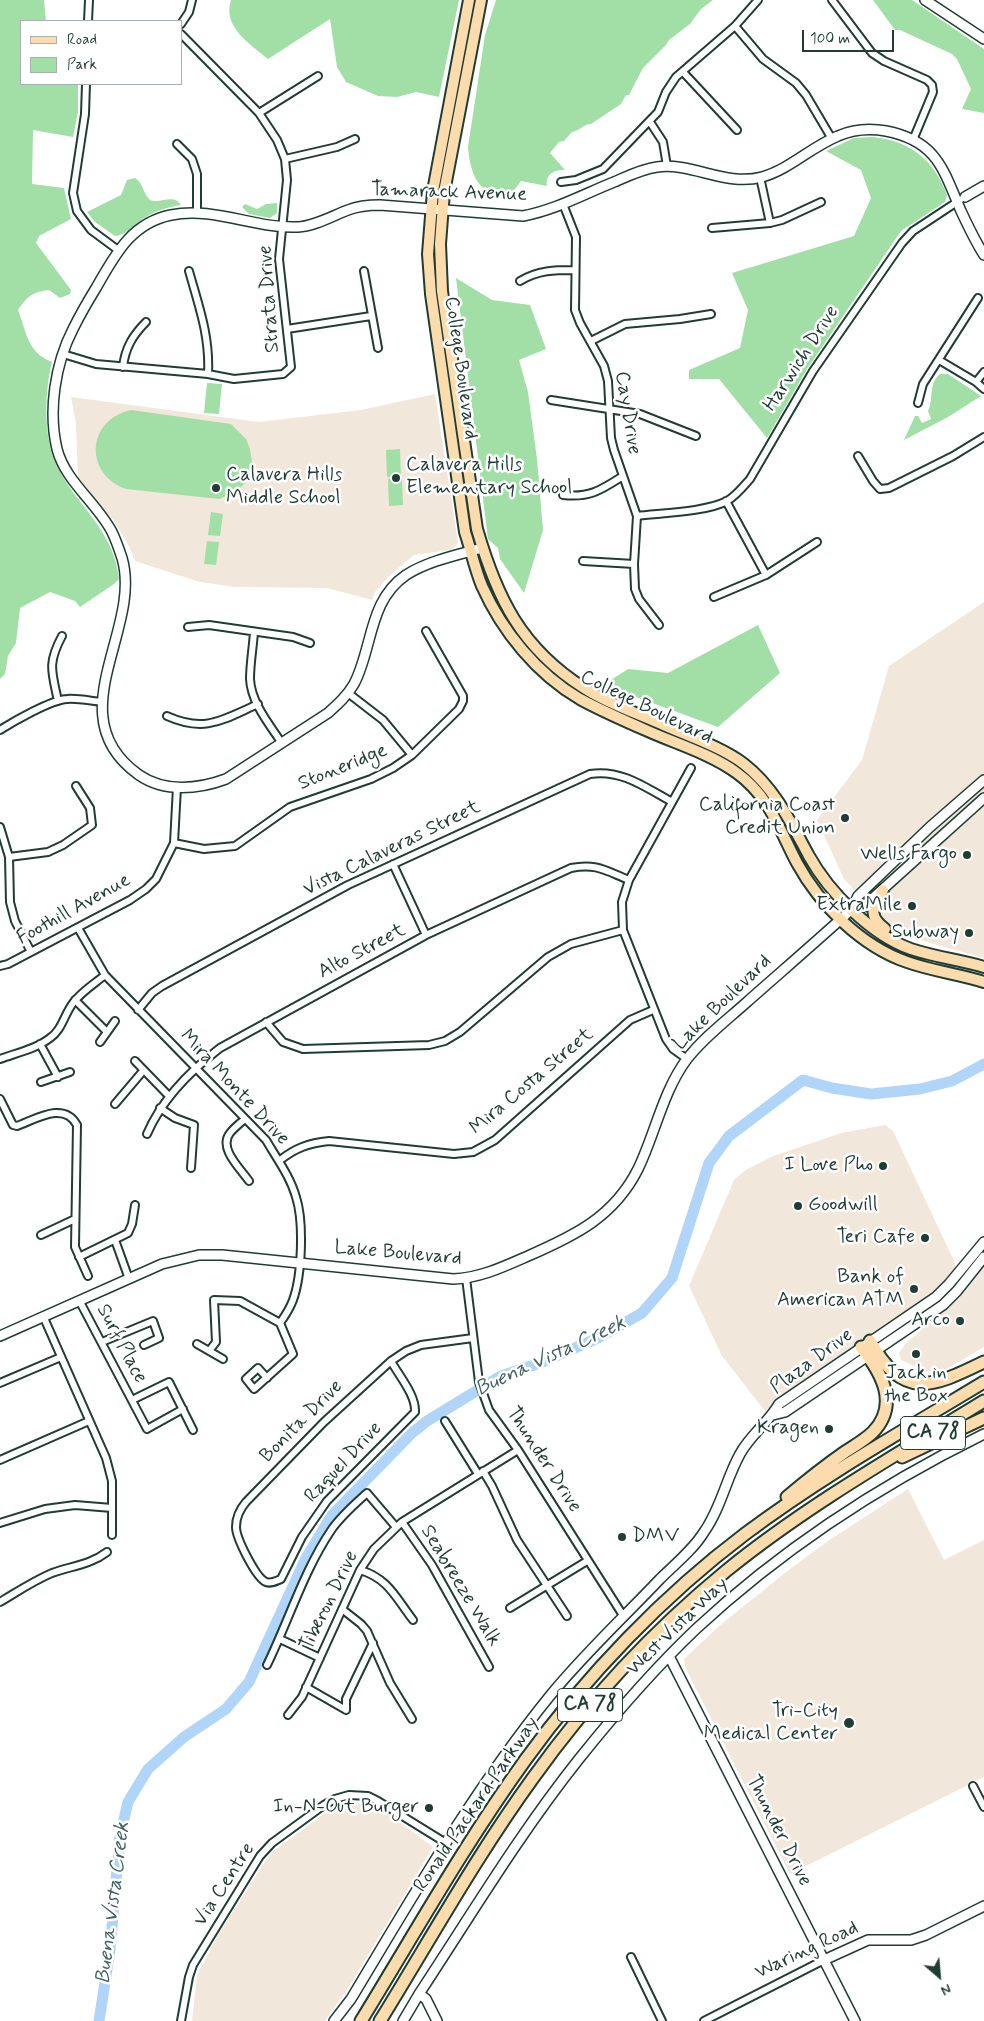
<!DOCTYPE html>
<html>
<head>
<meta charset="utf-8">
<style>
	body { margin:0 }
	#map { position:relative; width:984px; height:2021px; overflow:hidden; background:#fff; font-family:Mynerve,sans-serif }
	canvas { display:block }
	.legend { position:absolute; left:20px; top:20px; width:162px; height:65px; box-sizing:border-box; background:#fff; border:1px solid #a5b1ae; margin:0; padding:6px 9px; list-style:none; font-size:15px; color:#1f3d34 }
	.legend li { display:flex; align-items:center; gap:10px; height:25px }
	.legend b { width:25px; border:1px solid #a5b1ae }
	.north { position:absolute; left:914px; top:1951px; width:50px; height:50px; -webkit-text-stroke:4px #fff; paint-order:stroke; rotate:153deg; font-size:14px; font-weight:700; line-height:20px; text-align:center; color:#1f3d34 }
	.north::after { content:''; display:block; margin:auto; width:18px; height:22px; background:#1f3d34; clip-path:polygon(50% 0,100% 100%,50% 72%,0 100%) }
	.scale { position:absolute; left:802px; top:30px; width:92px; height:22px; box-sizing:border-box; border:2px solid #1f3d34; border-top:0; padding-left:6px; font-size:15px; line-height:18px; white-space:nowrap; color:#1f3d34; -webkit-text-stroke:4px #fff; paint-order:stroke }
</style>
</head>
<body>
<div id="map">
<canvas width="984" height="2021"></canvas>
<ul class="legend">
<li><b style="height:6px;background:#fcdcac"></b>Road</li>
<li><b style="height:14px;background:#a1dfa6"></b>Park</li>
</ul>
<div class="north">N</div>
<div class="scale">100 m</div>
</div>
<script>
const ctx = document.querySelector('canvas').getContext('2d');
ctx.lineJoin = 'round';
function fillPath(path, color) {
  ctx.fillStyle = color;
  ctx.fill(path, 'evenodd');
}
function stroke(path, color, width, dash) {
  ctx.strokeStyle = color;
  ctx.lineWidth = width;
  ctx.lineCap = dash ? 'butt' : 'round';
  ctx.setLineDash(dash || []);
  ctx.stroke(path);
}
function label(font, color, halo, rows, align = 'center') {
  ctx.font = font + ' Mynerve,sans-serif';
  ctx.lineWidth = 5;
  ctx.setLineDash([]);
  ctx.textBaseline = 'middle';
  ctx.strokeStyle = halo;
  ctx.fillStyle = color;
  for (const [text, x, y, turn = 0] of rows) {
    ctx.save();
    ctx.translate(x, y);
    ctx.rotate((+turn || 0) * Math.PI / 180);
    ctx.textAlign = isNaN(turn) ? turn : align;
    if (halo) ctx.strokeText(text, 0, 0);
    ctx.fillText(text, 0, 0);
    ctx.restore();
  }
}
fillPath(new Path2D(`
	M435 394 458 543 451 550 414 555 388 577 375 592 372 600 327 588 235 587 200 582 135 561 129 546 114 521 78 477 76 424 71 397 259 422 361 410Z
	M984 602V958L895 933 844 879 817 820 862 760 889 666Z
	M885 1125 893 1131 955 1263 956 1268 936 1290 864 1338 765 1411 722 1356 689 1286 734 1180 746 1170 771 1157 841 1133Z
	M984 1267V1347L943 1371 937 1372 925 1371 901 1360 899 1353 906 1343 962 1295Z
	M908 1489 944 1560 984 1540V1777L790 1874 686 1669 684 1659 719 1626 790 1569 828 1541Z
	M356 1803 380 1808 433 1847 349 1987 325 2021H192L197 1975 218 1935 264 1863 271 1853 333 1807Z`), '#f1e7da');
fillPath(new Path2D(`
	M0 0H44L46 21H21V84H78V112L73 137 33 130 32 184 64 188 71 219 39 236 36 243 71 290 70 294 60 298 49 290C33 292 27 296 18 310 27 333 27 352 52 362 44 394 43 441 59 470 80 509 114 531 119 579L114 584 80 607 75 601 50 592 20 608 16 643 8 656 5 674 0 679Z
	M231 0H459L439 97 416 92 397 97 378 96 346 82 337 67 330 19 268 59C250 44 222 27 231 0Z
	M496 0H713L701 9 690 24 669 40 666 45 643 68 629 95H626L621 104 591 124C583 124 580 131 572 132L564 141 559 142 550 153 565 170C555 169 545 174 547 186L521 181 510 196C503 189 496 193 487 190 473 184 469 160 468 147L485 35Z
	M873 0H912L984 49V113L962 109 971 89 957 59 952 54 900 30H895Z
	M873 137C911 141 934 160 947 195L945 202 901 231 807 369 767 438 719 379H689V370L740 348 748 310 732 273 854 236 871 198 861 170 826 151 854 138Z
	M135 178C144 184 142 192 150 200 161 204 174 193 181 205 169 207 157 210 146 217 135 223 127 235 115 236L95 222 87 212 121 195 127 180Z
	M277 203V213L270 218 249 214 242 207 245 204 257 209 266 204Z
	M456 278 492 300 530 305 546 349 519 360 528 392 537 459 543 530 524 593 500 559 498 548 488 539Z
	M940 374H948L981 396 948 417 904 440 915 416H918L922 423 931 419 928 411C934 399 928 384 940 374Z
	M207 383 222 384 219 414 204 413Z
	M131 410 231 424 246 439 250 449 252 463 245 483 236 492 219 499 126 489C84 474 86 420 131 410Z
	M400 449 401 476 387 477 386 450Z
	M388 479H402L403 505 389 506Z
	M211 512 223 514 220 536 208 535Z
	M207 541 219 542 216 565 204 564Z
	M758 625 780 673 718 727 603 685 628 669 668 673Z`), '#a1dfa6');
stroke(new Path2D(`
	M99 2021 110 1950 120 1836 128 1802 148 1769 184 1737 226 1709 249 1682 306 1558 332 1515 412 1433 427 1421 501 1376 540 1363 598 1338 642 1313 672 1278 709 1163 729 1136 803 1080 832 1088 871 1094 920 1089 952 1081 984 1064`), '#b1d5f9', 11);
const street = new Path2D(`
	M832 0 872 53 884 61 927 80 932 85 933 92 913 140
	M88 21 89 0
	M181 24 189 12 192 0
	M735 26 763 59 796 83 806 95 832 139
	M683 72 737 130
	M86 84 85 114 73 193 77 211 91 230 118 250
	M259 113 318 76
	M650 122 663 142 667 166
	M177 144 192 159 197 174V212
	M285 159 337 147 355 139
	M760 177 770 223
	M561 182 576 180 603 169 658 112 666 92 676 77 735 26 758 0
	M563 204 576 237 575 310 580 323 604 366 608 381 611 438 614 450 637 516 634 564 635 589 639 599 659 625
	M712 228 770 223 782 220 821 202
	M189 271C199 307 210 336 208 374
	M364 271 378 348
	M520 281C538 270 555 270 575 270
	M287 329 371 316
	M591 341 625 324 680 319 711 314
	M63 354 96 364 208 374 234 379 283 374 291 367 279 259 287 180 285 159 277 140 259 113 181 34
	M939 360 976 382 984 389
	M123 367C125 348 133 335 146 322
	M976 382 984 372
	M551 400 640 414 696 436
	M918 403 923 384 978 298
	M858 456 873 481 880 489 889 488 953 456 984 437
	M563 495C590 498 601 490 623 476
	M726 501 766 575
	M637 516C661 513 706 512 727 501 736 496 743 487 750 479L813 371 902 243 913 231 960 200
	M583 561 634 564
	M714 597 766 575 817 542
	M188 627 209 625 293 637 310 643
	M254 632C253 647 250 664 250 679 251 702 269 724 281 742
	M348 693 383 720 412 755
	M58 701C52 672 47 664 62 636
	M167 716C205 733 222 720 258 704
	M0 730C14 721 51 700 67 699 78 698 91 701 102 702
	M0 827 9 857 10 902 15 921 31 952
	M174 843 204 849 235 846 290 807 371 779 393 768 412 755 459 709 463 701V696L426 631
	M9 857 48 852 63 845 92 825 90 808 76 786
	M393 864 426 935
	M78 928 105 975 266 1140C277 1159 290 1176 296 1197 304 1222 302 1275 293 1300 290 1308 285 1316 280 1323
	M0 966 8 964 130 900 146 889 156 879 174 843 177 787
	M75 1000 106 1031
	M138 1010 152 993 162 986 348 885 590 774C621 769 645 787 672 802
	M266 1022 283 1042 303 1049 429 1045 445 1041 460 1032 548 957 571 944 623 930
	M100 1042 115 1021
	M40 1044 58 1077
	M0 1059C16 1053 36 1049 50 1038 62 1030 64 1015 73 1003 81 992 94 984 105 975
	M687 1059 673 1049 666 1039 623 930 622 902 629 880 691 768
	M135 1061 169 1096
	M41 1082 70 1072
	M0 1099 13 1125 17 1126C36 1119 64 1101 77 1125L75 1247 88 1276
	M115 1104 143 1071
	M160 1108 175 1118 194 1125 191 1168
	M245 1119C240 1123 234 1128 230 1133 218 1148 240 1168 249 1181
	M147 1134C162 1099 190 1071 220 1048L426 935 571 868C597 863 606 871 629 880
	M279 1161C295 1148 309 1143 329 1141L454 1154 473 1152 495 1140 630 1020 653 1010
	M41 1235 75 1219
	M115 1240 129 1279
	M79 1257 128 1233 132 1224 135 1205
	M466 1278 479 1382 489 1410 518 1450 624 1617
	M80 1302 147 1429 183 1409
	M44 1318 106 1458 112 1481V1535
	M102 1342 153 1321 159 1338 144 1345
	M197 1344 223 1359
	M209 1351 216 1342 214 1300 240 1301 280 1323
	M391 1361C399 1376 416 1395 415 1412L327 1501 302 1537 281 1579C276 1581 271 1584 266 1582 256 1578 236 1538 236 1527 236 1517 240 1509 246 1502L324 1422 391 1361 406 1351 421 1345 473 1338
	M267 1378 258 1368 246 1379 254 1389 293 1354 280 1323
	M0 1383 61 1357
	M132 1400 169 1382 193 1430
	M445 1421 478 1474
	M0 1460 89 1421
	M483 1471 492 1486 517 1540 567 1616
	M402 1522 432 1565 489 1667
	M0 1523 45 1509 75 1505 112 1508
	M360 1570C388 1578 396 1598 413 1620
	M0 1602C17 1592 33 1581 52 1573 71 1566 90 1565 107 1552
	M510 1608 587 1561
	M342 1609 361 1624 367 1631 390 1683 412 1719
	M280 1639 320 1658
	M267 1665C289 1620 304 1570 332 1529 342 1515 355 1504 367 1493L396 1527
	M306 1687 346 1710
	M346 1710V1699L373 1643
	M288 1715 302 1697 360 1570 374 1549 402 1522 518 1450
	M973 1786 984 1807
	M631 1957 662 2021
	M181 2021 189 1977 193 1965 260 1856 272 1843 324 1805 335 1799 349 1795 368 1796 378 1801 446 1843
	M704 2021 824 1960`);
const secondary = new Path2D(`
	M925 0 984 39
	M965 197 984 186
	M482 548C457 555 428 561 406 575 368 601 373 648 354 684 347 696 338 704 328 713L226 779C199 789 165 793 139 775 56 716 143 630 122 558 119 549 116 540 112 532 97 503 65 481 57 449 48 411 55 364 73 329 80 315 88 301 96 288 115 255 131 223 171 215 213 206 256 229 298 227 315 226 332 216 348 210 358 206 369 205 380 205L523 216C555 210 584 194 614 182 628 176 642 169 657 167 692 162 726 187 762 177 790 169 811 147 838 136 854 129 869 128 886 131 937 141 943 169 961 211 968 226 975 241 984 255
	M852 909 863 907 984 798
	M0 1336 162 1264 199 1255H222L453 1279C480 1278 503 1267 528 1256 574 1236 614 1217 638 1169 655 1134 663 1091 687 1059 704 1037 727 1020 747 1002 782 971 818 940 852 909L858 896 930 827 984 780
	M773 1415 785 1412 943 1305 957 1291 984 1257
	M669 1656 855 2021
	M824 1960 868 1940H911L926 1935 984 1906
	M419 1994 426 1999 437 2021
	M334 2021 351 1999C413 1896 473 1791 549 1697 583 1655 623 1618 660 1579 675 1564 693 1550 704 1532 721 1508 726 1479 740 1454 750 1435 769 1422 779 1404L936 1297 949 1284 984 1242
	M403 2021 419 1994C471 1915 520 1833 579 1759 615 1714 654 1669 696 1629 781 1550 880 1485 984 1434`);
const primary = new Path2D(`
	M469 0 433 191 428 254 431 294 465 532C471 550 475 569 482 586 502 631 537 674 580 699 602 711 625 721 648 731 677 744 711 754 737 773 770 797 779 829 797 863 820 905 861 946 907 962 932 971 959 974 984 982
	M481 0 444 192 440 244 442 291 477 529C497 598 521 648 584 688 607 703 634 712 659 723 687 736 720 746 744 764 775 788 791 823 809 856 829 892 871 935 911 949 935 957 960 960 984 967
	M883 890C873 908 867 915 885 929`);
const highway = new Path2D(`
	M870 1341C903 1400 931 1388 984 1362
	M902 1457 984 1418
	M787 1497C806 1481 825 1466 845 1452 854 1446 865 1440 873 1432 900 1404 881 1372 861 1347
	M361 2021C415 1933 466 1842 526 1759 586 1676 664 1595 745 1534 821 1477 903 1431 984 1382
	M380 2021C430 1940 477 1855 533 1778 588 1701 653 1631 726 1571 806 1506 896 1455 984 1401`);
stroke(street, '#1f3d34', 10);
stroke(secondary, '#1f3d34', 12);
stroke(primary, '#1f3d34', 14);
stroke(highway, '#1f3d34', 15);
stroke(street, '#fff', 6);
stroke(secondary, '#fff', 9);
stroke(primary, '#fcdcac', 10);
stroke(highway, '#fcdcac', 11);
for (const [x, y, r, color] of [
	[396,478,5,"#1f3d34"],
	[216,488,5,"#1f3d34"],
	[845,818,5,"#1f3d34"],
	[967,855,5,"#1f3d34"],
	[912,906,5,"#1f3d34"],
	[969,933,5,"#1f3d34"],
	[883,1166,5,"#1f3d34"],
	[798,1206,5,"#1f3d34"],
	[925,1238,5,"#1f3d34"],
	[914,1289,5,"#1f3d34"],
	[960,1321,5,"#1f3d34"],
	[916,1354,5,"#1f3d34"],
	[829,1429,5,"#1f3d34"],
	[622,1537,5,"#1f3d34"],
	[849,1723,6,"#1f3d34"],
	[429,1808,5,"#1f3d34"]
]) {
  const dot = new Path2D();
  dot.arc(x, y, r, 0, 2 * Math.PI);
  ctx.fillStyle = color;
  ctx.fill(dot);
  stroke(dot, '#fff', 2);
}
for (const [x, y, w] of [
	[933,1433,65],
	[590,1705,65]
]) {
  const box = new Path2D();
  box.roundRect(x - w / 2, y - 16.5, w, 33, 4);
  ctx.fillStyle = '#fff';
  ctx.fill(box);
  stroke(box, '#1f3d34', 1);
}
label('bold 19px', '#1f3d34', null, [
	["CA 78",933,1433],
	["CA 78",590,1705]
]);
label('20px', '#1f3d34', '#fff', [
	["Tamarack Avenue",449,193,2],
	["Strata Drive",270,299,-94],
	["Harwich Drive",802,359,-57],
	["College Boulevard",460,368,82],
	["Cay Drive",627,413,81],
	["College Boulevard",646,708,26],
	["Stoneridge",343,768,-22],
	["Vista Calaveras Street",392,849,-26],
	["Foothill Avenue",74,910,-29],
	["Alto Street",362,952,-28],
	["Lake Boulevard",723,1003,-44],
	["Mira Costa Street",532,1082,-40],
	["Mira Monte Drive",234,1088,47],
	["Lake Boulevard",398,1254,5],
	["Surf Place",121,1344,62],
	["Plaza Drive",812,1362,-36],
	["Bonita Drive",302,1422,-45],
	["Thunder Drive",543,1460,57],
	["Raquel Drive",344,1463,-47],
	["Seabreeze Walk",460,1586,59],
	["Tiberon Drive",330,1601,-64],
	["West Vista Way",678,1627,-44],
	["Ronald Packard Parkway",477,1805,-56],
	["Thunder Drive",778,1831,63],
	["Via Centre",225,1885,-57],
	["Waring Road",807,1951,-25]
]);
label('20px', '#1f3d34', '#fff', [
	["Calavera Hills",406,466,"left"],
	["Elementary School",406,489,"left"],
	["Calavera Hills",226,476,"left"],
	["Middle School",226,499,"left"],
	["California Coast",835,806],
	["Credit Union",835,829],
	["Wells Fargo",957,855],
	["ExtraMile",902,906],
	["Subway",959,933],
	["I Love Pho",873,1166],
	["Goodwill",808,1206,"left"],
	["Teri Cafe",915,1238],
	["Bank of",904,1278],
	["American ATM",904,1301],
	["Arco",950,1321],
	["Jack in",916,1374,"center"],
	["the Box",916,1397,"center"],
	["Kragen",819,1429],
	["DMV",632,1537,"left"],
	["Tri-City",838,1712],
	["Medical Center",838,1735],
	["In-N-Out Burger",419,1808]
], 'right');
label('italic 21px', '#446365', '#fff', [
	["Buena Vista Creek",551,1357,-25],
	["Buena Vista Creek",114,1903,-83]
]);
</script>
</body>
</html>
